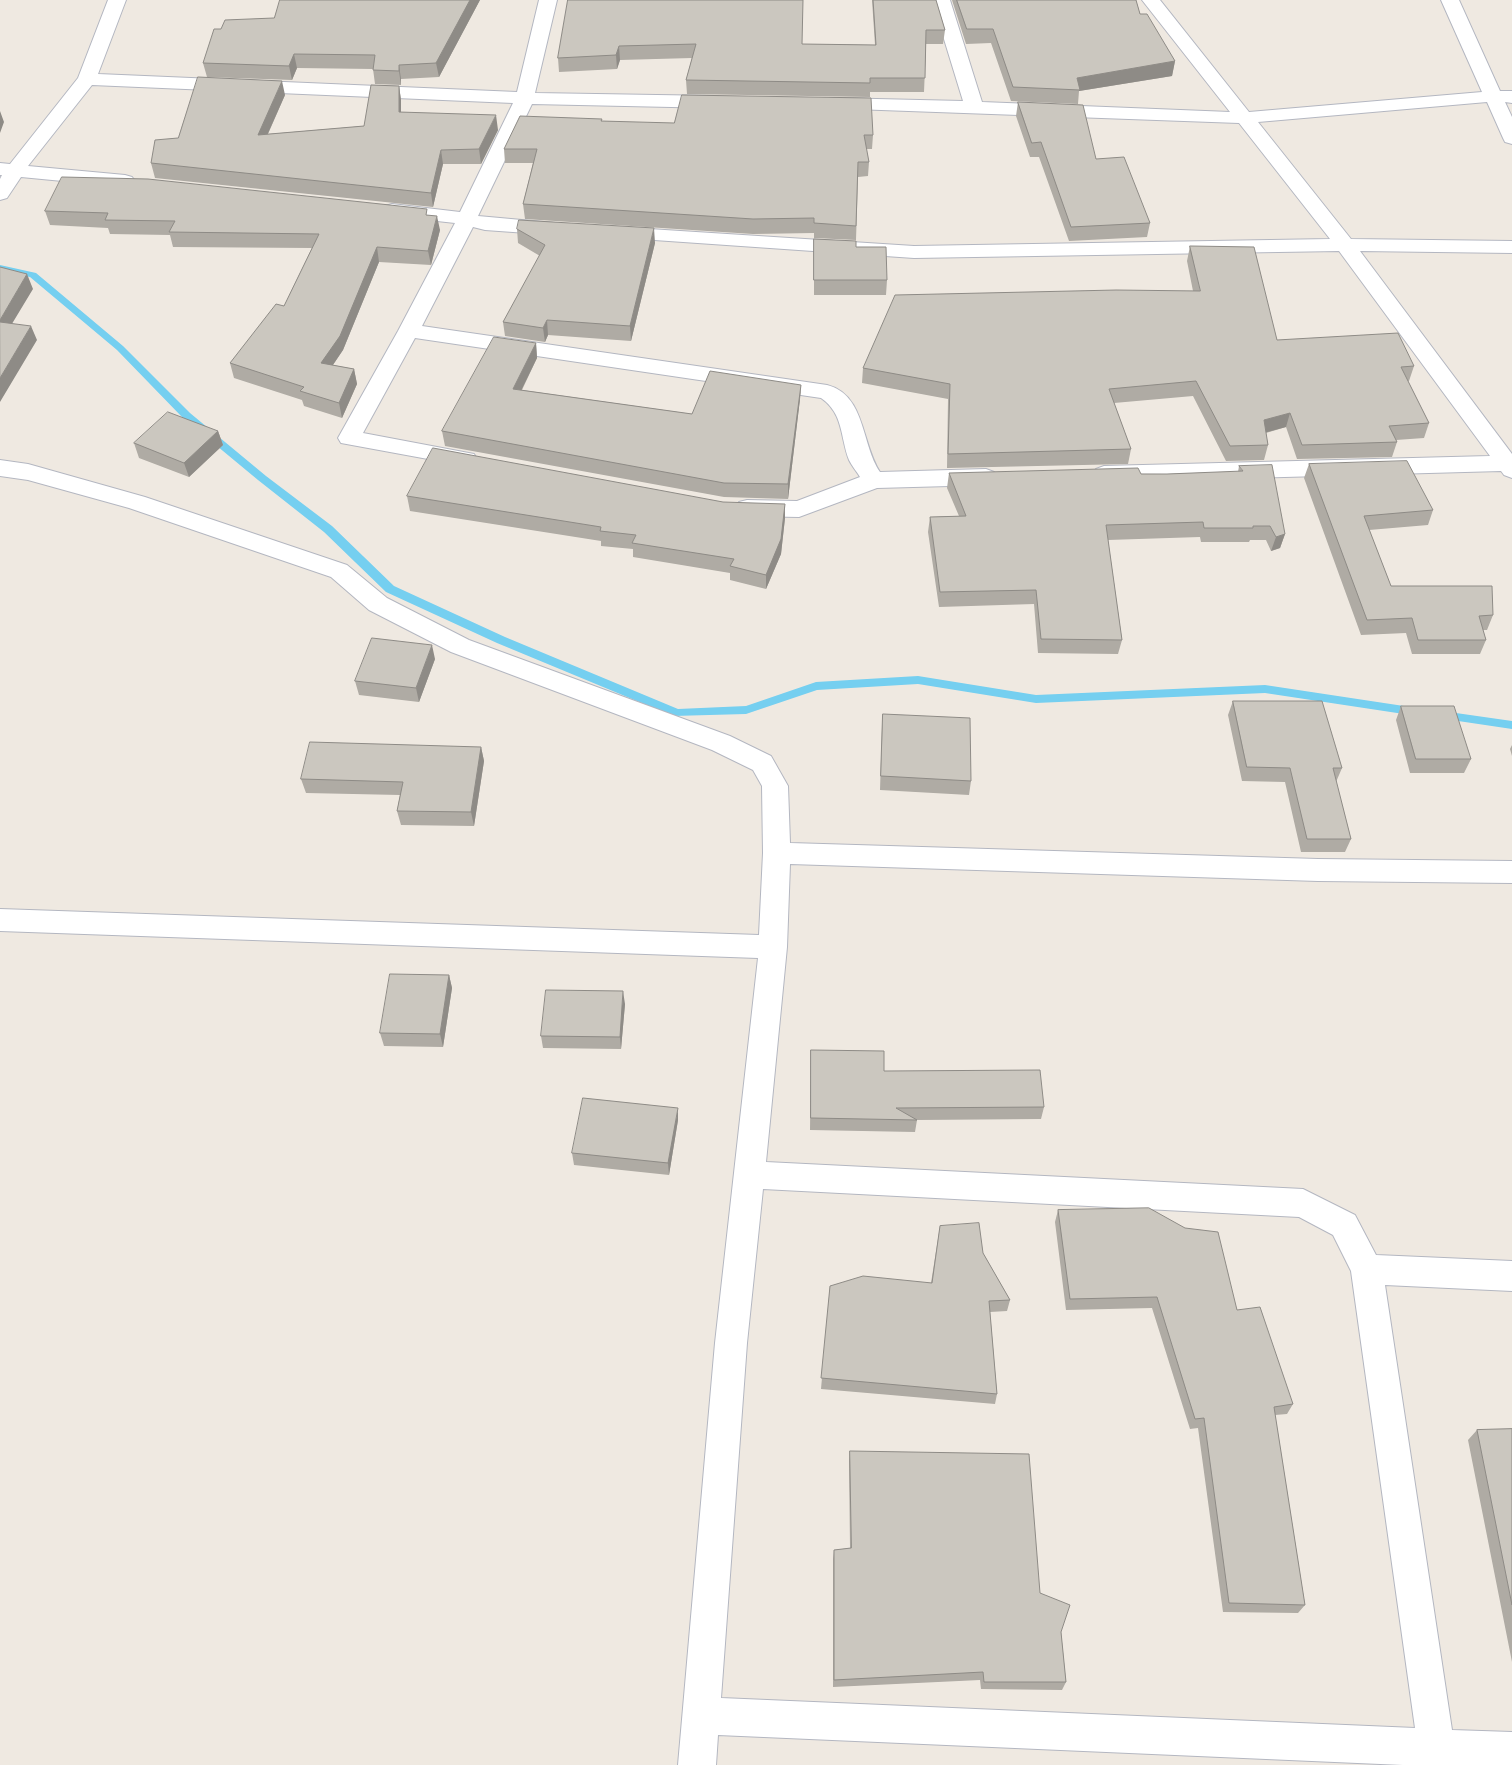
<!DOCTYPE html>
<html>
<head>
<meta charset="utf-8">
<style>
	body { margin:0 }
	canvas { display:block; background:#efe9e1 }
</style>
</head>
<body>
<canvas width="1512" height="1765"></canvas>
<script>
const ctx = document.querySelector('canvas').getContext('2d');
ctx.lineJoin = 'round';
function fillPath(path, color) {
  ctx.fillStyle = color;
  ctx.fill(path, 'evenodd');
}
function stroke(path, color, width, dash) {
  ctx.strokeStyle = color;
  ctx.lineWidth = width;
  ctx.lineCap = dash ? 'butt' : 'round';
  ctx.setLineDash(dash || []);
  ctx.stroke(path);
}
fillPath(new Path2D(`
	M0 265 36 273 123 346 190 413 266 476 332 526 394 586 505 637 678 709 746 706 816 682 918 676 1036 695 1265 685 1417 708 1423 712 1417 716 1265 693 1036 703 918 684 817 690 746 714 673 716 497 643 386 592 324 532 258 480 182 417 117 350 30 277 0 271Z
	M1442 711 1512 721V729L1438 718 1436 715Z`), '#75cff0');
const minor = new Path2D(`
	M108 0H126L98 74 517 92 539 0H557L535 93 718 96 725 98 727 102 725 106 718 108 532 104 478 216 555 223 562 225 565 229 562 233 555 235 485 230 473 227 422 326 827 385C866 395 861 444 880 472L986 469 994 472 997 477 994 482 986 485 877 488 799 517 747 516 739 514 735 508 739 502 747 500 797 501 860 477C857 472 852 466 849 460 840 437 844 414 821 398L415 338 363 433 474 454 477 459 474 464 466 466 341 443 338 438 398 331 455 223 392 216 385 214 382 210 385 206 392 204 460 212 513 103 92 85 28 166 125 175 132 177 135 181 132 185 125 187 21 177 7 198 0 200V179L2 175H0V163L10 164 78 78Z
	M932 0H950L982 102 1230 112 1142 0H1160L1249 112 1482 92 1441 0H1459L1500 91H1512V103L1505 102 1512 117V144L1505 142 1503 138 1487 102 1258 122 1351 239 1512 241V253L1360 251 1512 454V478L1504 475 1501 471 1104 482 1096 479 1093 474 1096 469 1104 466 1490 456 1339 251 914 258 611 237 608 233 611 229 618 227 914 246 1330 239 1239 123 826 108 824 104 826 100 833 98 963 101Z
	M0 460 28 464 145 497 347 565 387 598 469 640 730 736 771 756 788 786 790 843 1318 859 1512 861V883L1318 881 790 864 787 947 766 1162 1303 1189 1355 1215 1376 1255 1512 1261V1291L1385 1285 1452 1730 1512 1732V1765H1403L718 1735 716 1765H678L715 1343 758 958 0 931V909L759 935 763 853 762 786 753 770 712 750 451 652 369 610 331 577 129 508 28 480 0 476ZM763 1189 1299 1217 1333 1235 1351 1271 1415 1728 721 1698 747 1343Z`);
stroke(minor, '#b4b7c1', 2);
fillPath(minor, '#fff');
fillPath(new Path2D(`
	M480 0 439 77 401 79V85L375 84 373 69 297 68 292 80 207 77 203 63 274 18Z
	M568 0 802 44 875 45 872 0H936L945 30 943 44H926L924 92H870V97L687 94 686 80 692 58 620 60 617 69 559 72 558 58Z
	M952 0H1136L1140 14 1175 61 1172 76 1079 91 1078 104 1011 101 991 43 966 44Z
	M399 86 401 100V112L498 130 481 164H443L433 207 155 178 151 163 178 138 285 95 268 134 364 126Z
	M1018 102 1096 159 1150 223 1147 237 1069 241 1039 157H1030L1016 116Z
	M602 119V121L873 135 872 149H866L869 162 868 176 858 177 856 240 814 238V233L753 234 525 219 523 204 533 163H505L504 149Z
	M45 211 428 215 440 230 431 265 379 262 343 350 333 365 354 369 357 384 342 418 304 406 302 400 234 378 230 363 284 306 312 248 173 247 170 235 110 234 108 228 50 225Z
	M517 229 655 243 631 341 548 335 545 342 505 336 503 322 540 256 518 243Z
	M814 239 856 247 887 280 886 295H814Z
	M1190 246 1277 340 1414 366 1409 381H1408L1429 423 1424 438 1396 440 1397 442 1392 457 1297 459 1286 427 1266 433 1268 445 1264 460 1226 461 1193 396 1114 403 1131 449 1128 464 947 468 948 399 862 383 863 368 1193 291 1187 261Z
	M536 343 537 358 522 390 692 414 801 385 800 399 788 499 724 497 445 446 442 431Z
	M218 431 223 445 189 477 139 458 134 443Z
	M1309 464 1433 510 1428 525 1369 530 1391 586 1493 615 1487 630H1483L1486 640 1480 654H1412L1406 633 1361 635 1304 478Z
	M1239 466 1285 534 1280 548 1271 551 1266 540H1250L1249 542H1201L1200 537 1108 540 1122 640 1118 654 1038 653 1034 604 939 607 928 532 930 517 959 516 947 488 949 473 1167 474 1238 472Z
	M407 496 785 518 781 554 766 589 730 580V573L633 557V549L601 546V541L410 511Z
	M435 659 419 702 359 695 355 681Z
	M1233 701 1342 768 1336 782 1351 839 1345 852H1301L1285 782 1242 781 1228 715Z
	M1401 706 1471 759 1464 773H1410L1396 720Z
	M883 714 971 781 969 795 880 790 882 728Z
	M1512 745V756L1510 749Z
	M481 747 484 761 474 826 401 825 397 811 400 795 306 793 301 779Z
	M449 975 452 988 443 1047 384 1046 380 1033Z
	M625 1004 621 1049 543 1048 541 1036Z
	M811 1050 884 1071 1044 1107 1041 1119 917 1120 915 1132 810 1130Z
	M678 1120 669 1175 574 1165 572 1153Z
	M1058 1210 1237 1310 1293 1404 1287 1414 1275 1415 1305 1605 1298 1613 1223 1612 1198 1428 1190 1429 1152 1308 1066 1310 1055 1222Z
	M940 1226 983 1253 1010 1300 1007 1311 990 1312 997 1394 995 1404 821 1389 830 1286 931 1283Z
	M1512 1429V1662L1468 1440 1477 1430Z
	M850 1451 1040 1593 1061 1632 1066 1682 1062 1690 981 1689 980 1680 833 1687V1559L834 1550 850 1548 849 1461Z`), '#afaba4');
fillPath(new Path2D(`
	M470 0H480L439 77 436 63Z
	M619 46 620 60 617 69 616 55Z
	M294 54 297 68 292 80 289 66Z
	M1175 61 1172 76 1079 91 1077 78Z
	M399 65 401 79V85L399 71Z
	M282 81 285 95 261 149 258 135Z
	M399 86 401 100V127L399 112Z
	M0 111 4 122 0 133Z
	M496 115 498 130 481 164 479 149Z
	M441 150 443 164 433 207 431 193Z
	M437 216 440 230 431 265 428 251Z
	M654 228 655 243 631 341 630 326Z
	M377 247 379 262 343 350 324 378 321 363Z
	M27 274 33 289 4 337 0 326V320Z
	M547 320 548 335 545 342 543 328Z
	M31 326 37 340 0 402V378Z
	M536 343 537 358 515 403 513 389Z
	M354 369 357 384 342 418 339 403Z
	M801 385 800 399 788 499V484Z
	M1290 413 1286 427 1260 434 1264 420Z
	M218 431 223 445 189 477 184 463Z
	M785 504V518L781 554 766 589V575Z
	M1285 534 1280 548 1271 551 1276 537Z
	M432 645 435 659 419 702 416 688Z
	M481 747 484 761 474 826 471 812Z
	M449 975 452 988 443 1047 440 1034Z
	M623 991 625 1004 621 1049 620 1037Z
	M678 1108V1120L669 1175 668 1163Z`), '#8e8b86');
const building = new Path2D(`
	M280 0H470L436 63 399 65V71L373 70 375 55 294 54 289 66 203 63 214 29H221L225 20 274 18Z
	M568 0H803L802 44 876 45 873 0H936L945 30H926L925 78H870V83L686 80 696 44 619 46 616 55 558 58Z
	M957 0H1136L1140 14H1147L1175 61 1077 78 1080 90 1013 87 993 29H967Z
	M198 77 282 81 258 135 364 126 371 85 399 86V112L496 115 479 149 441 150 431 193 151 163 155 140 178 138Z
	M682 95 871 98 873 135H864L869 162H858L856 226 814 223V218L753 219 523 204 537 149H504L520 116 602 119 601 121 674 123Z
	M1018 102 1083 105 1096 159 1124 157 1150 223 1071 227 1041 142 1032 143Z
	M62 177 148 179 427 209 426 215 437 216 428 251 377 247 340 336 321 363 354 369 339 403 300 391 304 387 230 363 276 304 284 306 319 234 169 232 175 221 105 220 108 213 45 211Z
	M519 220 654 228 630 326 547 320 543 328 503 322 545 245 517 229Z
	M814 239 856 241V247H886L887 280H814Z
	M1190 246 1254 247 1277 340 1398 333 1414 366 1401 367 1429 423 1389 426 1397 442 1302 445 1290 413 1264 420 1268 445 1230 446 1196 381 1109 389 1131 449 948 454 950 384 863 368 895 295 1116 290 1200 291Z
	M0 267 27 274 0 320Z
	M0 322 31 326 0 378Z
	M494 337 536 343 513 389 692 414 710 371 801 385 788 484 724 483 442 431Z
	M168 412 218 431 184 463 134 443Z
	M433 448 723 502 785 504 781 539 766 575 730 566 734 559 632 543 636 535 600 531 601 527 407 496Z
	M1407 461 1433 510 1364 516 1391 586H1492L1493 615 1479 616 1486 640H1418L1412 618 1367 620 1309 464Z
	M1272 465 1285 534 1276 537 1270 526H1253V528H1204L1203 522 1106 525 1122 640 1041 639 1036 590 940 592 930 517 966 516 949 473 1138 468 1141 474H1167L1243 471 1239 466Z
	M372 638 432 645 416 688 355 681Z
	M1233 701H1322L1342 768H1333L1351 839H1307L1290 768 1247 767Z
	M1401 706H1454L1471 759H1416Z
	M883 714 970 718 971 781 881 776Z
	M310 742 481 747 471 812 397 811 403 782 301 779Z
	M390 974 449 975 440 1034 380 1033Z
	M546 990 623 991 620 1037 541 1036Z
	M811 1050 884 1051V1071L1040 1070 1044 1107 896 1108 917 1120 811 1118Z
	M583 1098 678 1108 668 1163 572 1153Z
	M1149 1208 1185 1228 1218 1232 1237 1310 1260 1307 1293 1404 1274 1407 1305 1605 1229 1603 1204 1418 1195 1419 1157 1297 1070 1299 1058 1210Z
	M979 1223 983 1253 1010 1300 989 1301 997 1394 821 1378 830 1286 863 1276 932 1283 940 1226Z
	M1512 1429V1605L1477 1430Z
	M850 1451 1029 1454 1040 1593 1070 1605 1061 1632 1066 1682H984L983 1672 834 1680V1550L851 1548Z`);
fillPath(building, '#cbc7bf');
stroke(building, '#8e8b86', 1);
</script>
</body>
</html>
